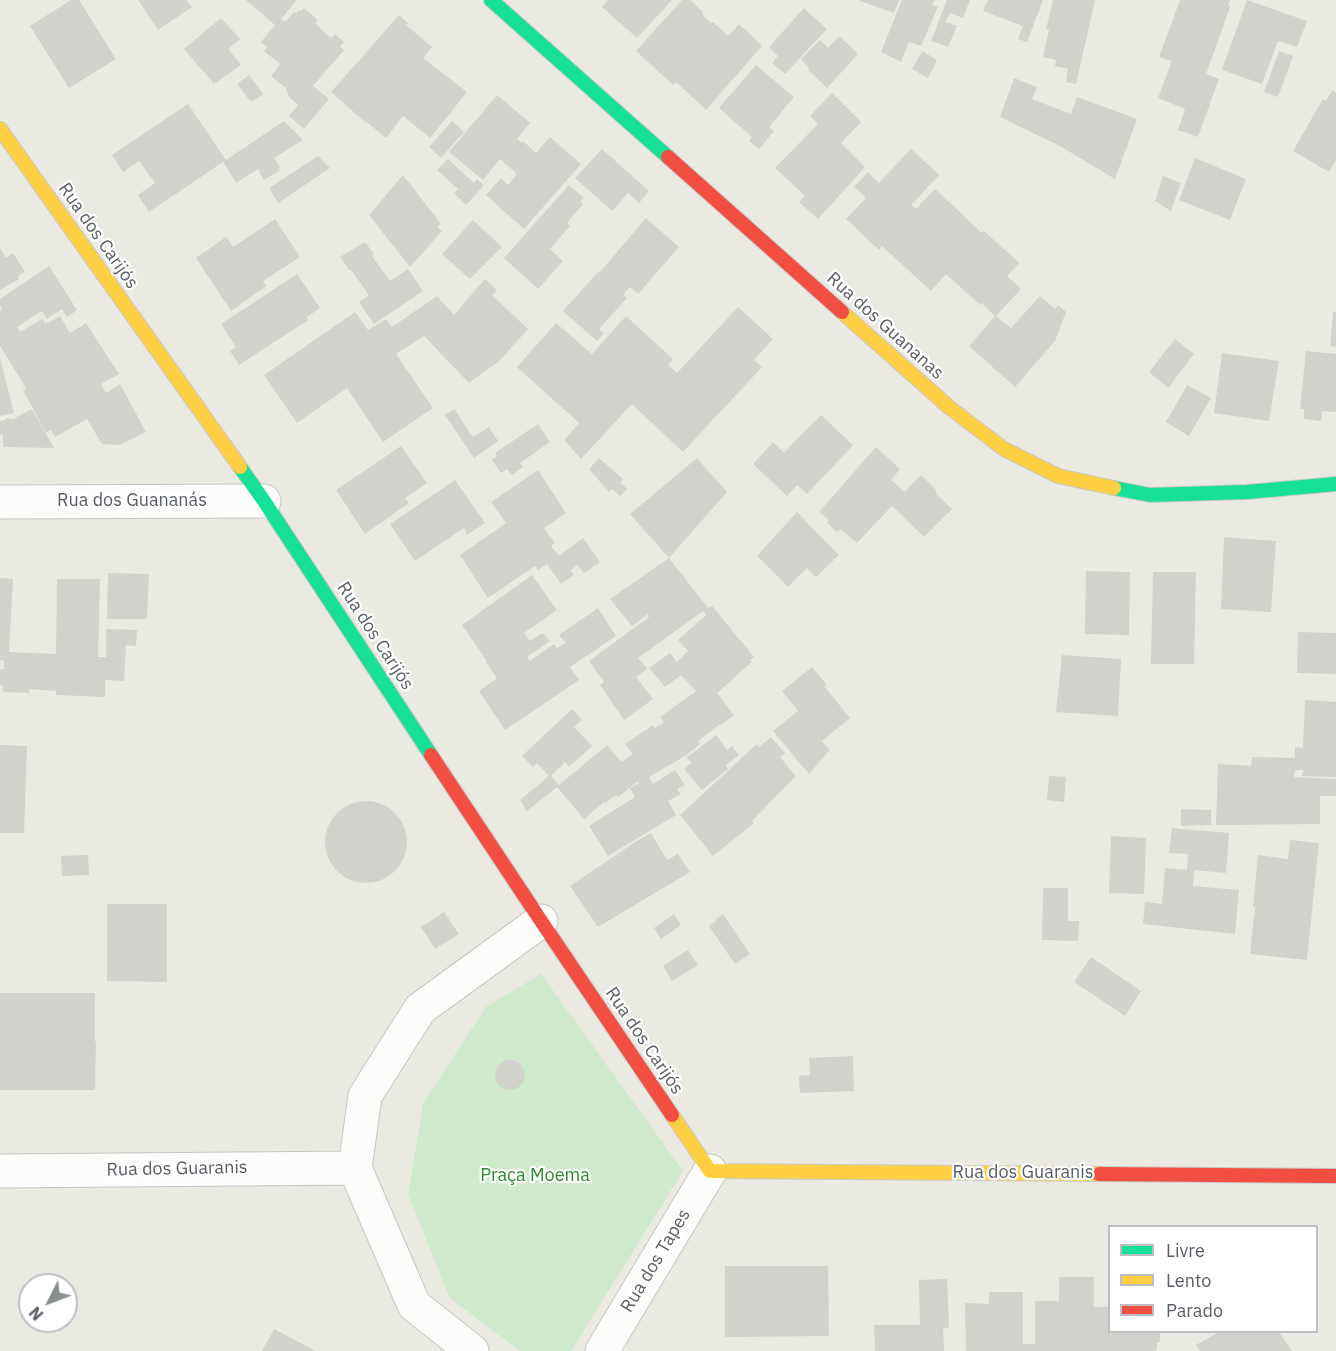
<!DOCTYPE html>
<html>
<head>
<meta charset="utf-8">
<style>
	body { margin:0 }
	#map { position:relative; width:1336px; height:1351px; overflow:hidden; background:#eae9e2; font-family:"IBM Plex Sans",sans-serif }
	canvas { display:block }
	.legend { position:absolute; left:1108px; top:1225px; width:210px; height:108px; box-sizing:border-box; background:#fff; border:2px solid #bcbec1; margin:0; padding:8px 10px; list-style:none; font-size:18px; color:#585d63 }
	.legend li { display:flex; align-items:center; gap:12px; height:30px }
	.legend b { width:30px; border:2px solid #bcbec1 }
	.north { position:absolute; left:18px; top:1273px; width:60px; height:60px; box-sizing:border-box; background:#fff; border:2px solid #bcbec1; border-radius:50%; rotate:228deg; font-size:16px; font-weight:700; line-height:24px; text-align:center; color:#585d63 }
	.north::after { content:''; display:block; margin:auto; width:21px; height:27px; background:#8b8e8f; clip-path:polygon(50% 0,100% 100%,50% 72%,0 100%) }
</style>
</head>
<body>
<div id="map">
<canvas width="1336" height="1351"></canvas>
<ul class="legend">
<li><b style="height:8px;background:#16e098"></b>Livre</li>
<li><b style="height:8px;background:#ffcf43"></b>Lento</li>
<li><b style="height:8px;background:#f24e42"></b>Parado</li>
</ul>
<div class="north">N</div>
</div>
<script>
const ctx = document.querySelector('canvas').getContext('2d');
ctx.lineJoin = 'round';
function fillPath(path, color) {
  ctx.fillStyle = color;
  ctx.fill(path, 'evenodd');
}
function stroke(path, color, width, dash) {
  ctx.strokeStyle = color;
  ctx.lineWidth = width;
  ctx.lineCap = dash ? 'butt' : 'round';
  ctx.setLineDash(dash || []);
  ctx.stroke(path);
}
function label(font, color, halo, rows, align = 'center') {
  ctx.font = font + ' "IBM Plex Sans",sans-serif';
  ctx.lineWidth = 4.5;
  ctx.setLineDash([]);
  ctx.textBaseline = 'middle';
  ctx.strokeStyle = halo;
  ctx.fillStyle = color;
  for (const [text, x, y, turn = 0] of rows) {
    ctx.save();
    ctx.translate(x, y);
    ctx.rotate((+turn || 0) * Math.PI / 180);
    ctx.textAlign = isNaN(turn) ? turn : align;
    if (halo) ctx.strokeText(text, 0, 0);
    ctx.fillText(text, 0, 0);
    ctx.restore();
  }
}
fillPath(new Path2D(`
	M541 974 683 1171 571 1351H520L450 1298 408 1195 423 1104 486 1007Z`), '#cfe9cb');
fillPath(new Path2D(`
	M71 0H79L116 59 69 88 30 26Z
	M138 0H186L192 7 158 30Z
	M246 0H297L281 19 285 22 294 12 296 13 300 10 301 11 304 8 318 20 315 23 331 38 335 34 344 42 340 47 344 50 313 86 329 99 304 129 289 116 298 105 289 97 286 88 271 76 280 64 264 51 267 47 261 42 275 25Z
	M608 0H672L637 38 602 7Z
	M682 0H690L703 12 702 14 711 23 713 22 728 36 739 24 762 46 706 110 676 82 673 85 636 51Z
	M858 0H899L894 13Z
	M902 0H935L932 5 938 7 921 46 909 42 901 62 881 52Z
	M947 0H970L963 18 950 13 945 22 957 26 948 47 931 41Z
	M988 0H1043L1027 42 1018 39 1023 26 983 11Z
	M1053 0H1095L1076 84 1066 82 1068 69 1055 66 1056 60 1043 57 1049 30 1046 29Z
	M1180 0H1230L1228 6 1230 7 1206 74 1219 79 1198 137 1178 130 1185 109 1158 98 1172 61 1159 57Z
	M1247 0 1307 21 1297 47 1278 41 1262 84 1222 70Z
	M804 8 827 29 785 74 772 63 778 56 769 47Z
	M399 15 408 23 406 25 432 47 423 58 467 92 430 138 403 116 386 138 367 122 366 123 331 92Z
	M221 18 240 39 228 49 241 65 214 84 184 49Z
	M839 36 858 54 827 88 808 70 809 68 801 59 820 40 828 48Z
	M922 51 937 60 928 78 912 69Z
	M1279 51 1293 56 1278 97 1264 92Z
	M756 65 794 97 769 127 774 131 759 149 749 141 752 137 719 108Z
	M249 75 263 94 251 102 237 84Z
	M1014 78 1037 87 1032 99 1071 114 1077 97 1137 119 1115 179 1060 146 1000 117Z
	M1332 90 1336 93V160L1329 172 1293 151 1323 99 1326 101Z
	M832 93 861 122 841 143 865 167 818 219 799 202 805 196 775 168 818 124 810 116Z
	M497 95 530 123 517 139 522 143 523 141 536 153 550 137 581 164 524 229 486 195 501 178 508 185 517 174 500 159 483 180 449 152Z
	M188 104 226 160 284 121 303 140 274 158 280 167 278 168 280 170 264 180 258 169 236 183 223 162 149 212 138 195 155 183 139 161 123 172 112 155Z
	M452 121 464 132 441 158 429 147Z
	M602 149 649 191 639 203 628 193 612 211 575 178Z
	M911 149 939 175 911 205 916 209 935 189 982 233 984 231 1019 263 1007 276 1021 289 996 316 1011 328 1040 296 1055 309 1058 305 1066 312 1055 341 1015 387 969 346 995 316 982 303 980 305 946 274 931 291 882 246 879 250 846 219 866 198 854 187 868 172 879 183Z
	M318 156 330 168 278 203 269 188Z
	M1195 158 1246 179 1230 220 1179 200Z
	M448 159 474 183 477 179 484 185 466 205 454 193 458 189 437 170Z
	M403 175 441 224 437 227 442 231 410 267 369 215Z
	M1163 176 1181 183 1171 211 1155 201Z
	M569 185 584 198 580 202 583 204 567 223 570 226 550 249 563 261 538 289 504 258Z
	M646 218 679 247 638 294 630 287 623 295 627 298 599 329 604 333 597 341 563 311 598 272 599 273Z
	M275 219 300 257 263 281 266 286 231 311 196 258 226 237 233 247Z
	M473 220 502 247 470 279 442 254Z
	M365 242 374 254 372 256 390 281 408 269 423 291 374 324 359 302 369 295 351 270 350 271 340 257Z
	M0 248 6 258 13 253 25 272 18 276 19 279 0 290Z
	M49 266 77 310 67 317 62 309 47 319 42 311 17 327 20 332 42 319 46 324 60 316 70 333 86 323 119 374 101 384 106 393 120 384 146 432 120 445 102 444 87 419 55 437 51 430 46 433 23 390 26 388 0 346V311L2 309 0 306V299Z
	M297 274 320 308 307 317 308 320 239 365 230 351 236 347 221 324Z
	M485 279 497 290 492 295 528 329 498 362 469 383 424 336 396 354 433 408 383 442 347 388 297 423 264 375 355 312 368 330 386 319 392 327 437 296 454 315Z
	M738 307 773 339 754 360 762 367 683 452 632 404 581 459 564 440 579 423 517 367 556 323 592 354 626 316 673 359 668 365 677 373Z
	M1333 312H1336V347L1330 346Z
	M1175 339 1194 354 1168 388 1149 372Z
	M1306 351 1336 354V412L1322 411 1321 421 1304 419V409H1300Z
	M1222 353 1279 361 1269 421 1214 413Z
	M0 358 14 413 0 416Z
	M1187 385 1211 398 1189 436 1166 422Z
	M32 409 54 448 3 447V435H0V421L6 420V418L13 419Z
	M454 409 473 437 489 427 498 441 474 458 445 415Z
	M821 415 853 445 807 494 797 485 787 496 753 464 773 442 784 453Z
	M538 424 550 442 520 463 523 467 512 475 507 469 501 473 492 460 497 456 495 453Z
	M401 446 427 483 405 498 409 503 365 534 336 490Z
	M876 447 900 469 891 480 905 492 921 475 936 490V494L952 509 924 537 892 506 857 543 840 529 837 532 827 523 829 520 819 512Z
	M599 458 623 479 620 482 627 489 620 496 612 489 609 492 589 469Z
	M697 458 727 492 669 558 630 514Z
	M538 470 566 513 544 528 555 543 551 546 559 556 583 538 600 562 584 573 577 565 571 570 574 575 561 584 547 564 538 570 535 566 488 598 460 555 506 523 491 502Z
	M455 480 485 523 467 535 464 528 415 561 390 524Z
	M797 512 839 555 816 577 807 568 788 587 757 556Z
	M1224 537 1276 541 1271 612 1221 609Z
	M669 558 708 608 712 606 754 657 750 660 752 662 717 693 734 715 720 726V724L698 741 700 744 685 756 649 777 653 784 675 770 685 785 677 789 681 794 668 801 676 815 608 856 589 826 635 797 630 788 639 783 637 782 618 797 616 795 605 803 604 802 584 819 557 787 527 811 520 800 549 776 537 763 533 767 522 756 572 709 582 720 574 727 592 746 569 767 565 762 551 776 559 785 607 745 622 762 633 754 625 744 653 725 655 728 664 722 660 717 696 691 681 675 665 687 649 668 670 653 677 662 688 651 678 640 706 615 703 611 638 658 647 669 636 677 653 699 624 720 600 685 604 682 589 661 649 617 648 614 632 626 610 599Z
	M1086 571 1130 572 1129 635 1085 634Z
	M1153 572H1196L1194 664H1151Z
	M108 573 149 574 147 619H107Z
	M532 575 557 610 524 633 530 641 541 634H544L550 641 527 657 530 661 554 644 557 648 566 643 559 635 598 608 616 636 570 667 579 680 505 730 479 691 497 678 485 661H487L462 625Z
	M0 578 13 579 9 652 56 654 57 579H100L98 657H106V629L137 630 136 646 126 645 124 681 105 680V697L56 695V691L29 689V693L3 692V685H0V669H4V661L0 660Z
	M1298 632 1336 633V674L1297 673Z
	M1062 655 1121 659 1118 716 1056 712Z
	M812 667 827 685 824 686 850 718 822 741 830 750 809 774 773 731 798 711 782 691Z
	M1305 700 1336 702V777L1302 776 1303 770H1295L1294 777 1336 779V796H1320V824L1216 825 1218 764 1251 766 1252 757 1295 758V747L1303 748Z
	M716 735 727 750 732 746 739 755 726 765 728 769 702 790 684 769 692 763 686 758Z
	M771 737 785 753 780 757 796 776 752 821 754 823 713 856 680 815 757 744 759 747Z
	M0 745 27 746 24 833H0Z
	M1049 776 1066 777 1064 802 1047 800Z
	M325 842a41 41 0 1 1 82 0a41 41 0 1 1-82 0Z
	M1181 809 1211 810V825L1181 826Z
	M1172 828 1229 833 1226 873 1194 870 1193 886 1239 890 1235 934 1143 924 1145 902 1162 904 1165 868 1187 870 1188 854 1169 853Z
	M651 833 667 860 678 854 690 872 598 927 570 886 635 842Z
	M1111 836 1146 838 1144 894 1109 893Z
	M1290 840 1319 843 1307 960 1250 954 1255 907H1253L1258 855 1288 859Z
	M88 855 89 875 62 876 61 856Z
	M1043 888H1068V921H1079L1078 941 1042 940Z
	M107 904H167V982L107 981Z
	M444 912 459 934 435 949 421 927Z
	M674 914 681 925 661 939 654 928Z
	M723 914 750 954 735 964 709 926 717 920 715 919Z
	M688 950 698 965 672 981 663 966Z
	M1091 957 1141 991 1125 1016 1074 982Z
	M0 993H95V1041L96 1042 95 1090H0Z
	M853 1056 854 1091 800 1093 799 1076 810 1075 809 1058Z
	M495 1075a15 15 0 1 1 30 0a15 15 0 1 1-30 0Z
	M725 1266H828L829 1336 725 1337Z
	M1059 1277H1094V1307H1110V1332H1160V1342H1157V1350L1155 1351H966L965 1303 989 1304V1292H1023V1344H1035V1301H1059Z
	M947 1279 949 1328H943L944 1351H875L874 1325H920L919 1280Z
	M274 1329 316 1351H262Z
	M1219 1332H1279L1292 1351H1200L1196 1345Z`), '#d2d2cd');
const street = new Path2D(`
	M0 502 264 501
	M0 1171 355 1168
	M472 1351 414 1305 355 1168 365 1096 420 1009 541 921
	M602 1351 710 1171`);
const fast = new Path2D(`
	M491 0 668 157
	M240 467 264 501 431 755
	M1114 488 1150 495 1247 492 1336 484`);
const slow = new Path2D(`
	M0 129 240 467
	M842 312 950 408 1004 449 1058 476 1114 488
	M672 1115 710 1171 1099 1174`);
const jam = new Path2D(`
	M668 157 842 312
	M431 755 541 921 672 1115
	M1099 1174 1336 1176`);
stroke(street, '#c6c7c5', 35);
stroke(fast, '#c8c8c7', 16);
stroke(slow, '#c8c8c7', 16);
stroke(jam, '#c8c8c7', 16);
stroke(street, '#fcfcfb', 33);
stroke(fast, '#16e098', 14);
stroke(slow, '#ffcf43', 14);
stroke(jam, '#f24e42', 14);
label('18px', '#585d63', '#fff', [
	["Rua dos Carijós",98,236,55],
	["Rua dos Guananas",885,326,42],
	["Rua dos Guananás",132,501],
	["Rua dos Carijós",375,636,57],
	["Rua dos Carijós",644,1041,56],
	["Rua dos Guaranis",177,1169,-1],
	["Rua dos Guaranis",1023,1173],
	["Rua dos Tapes",656,1261,-59]
]);
label('18px', '#2c872e', '#fff', [
	["Praça Moema",535,1176]
]);
</script>
</body>
</html>
